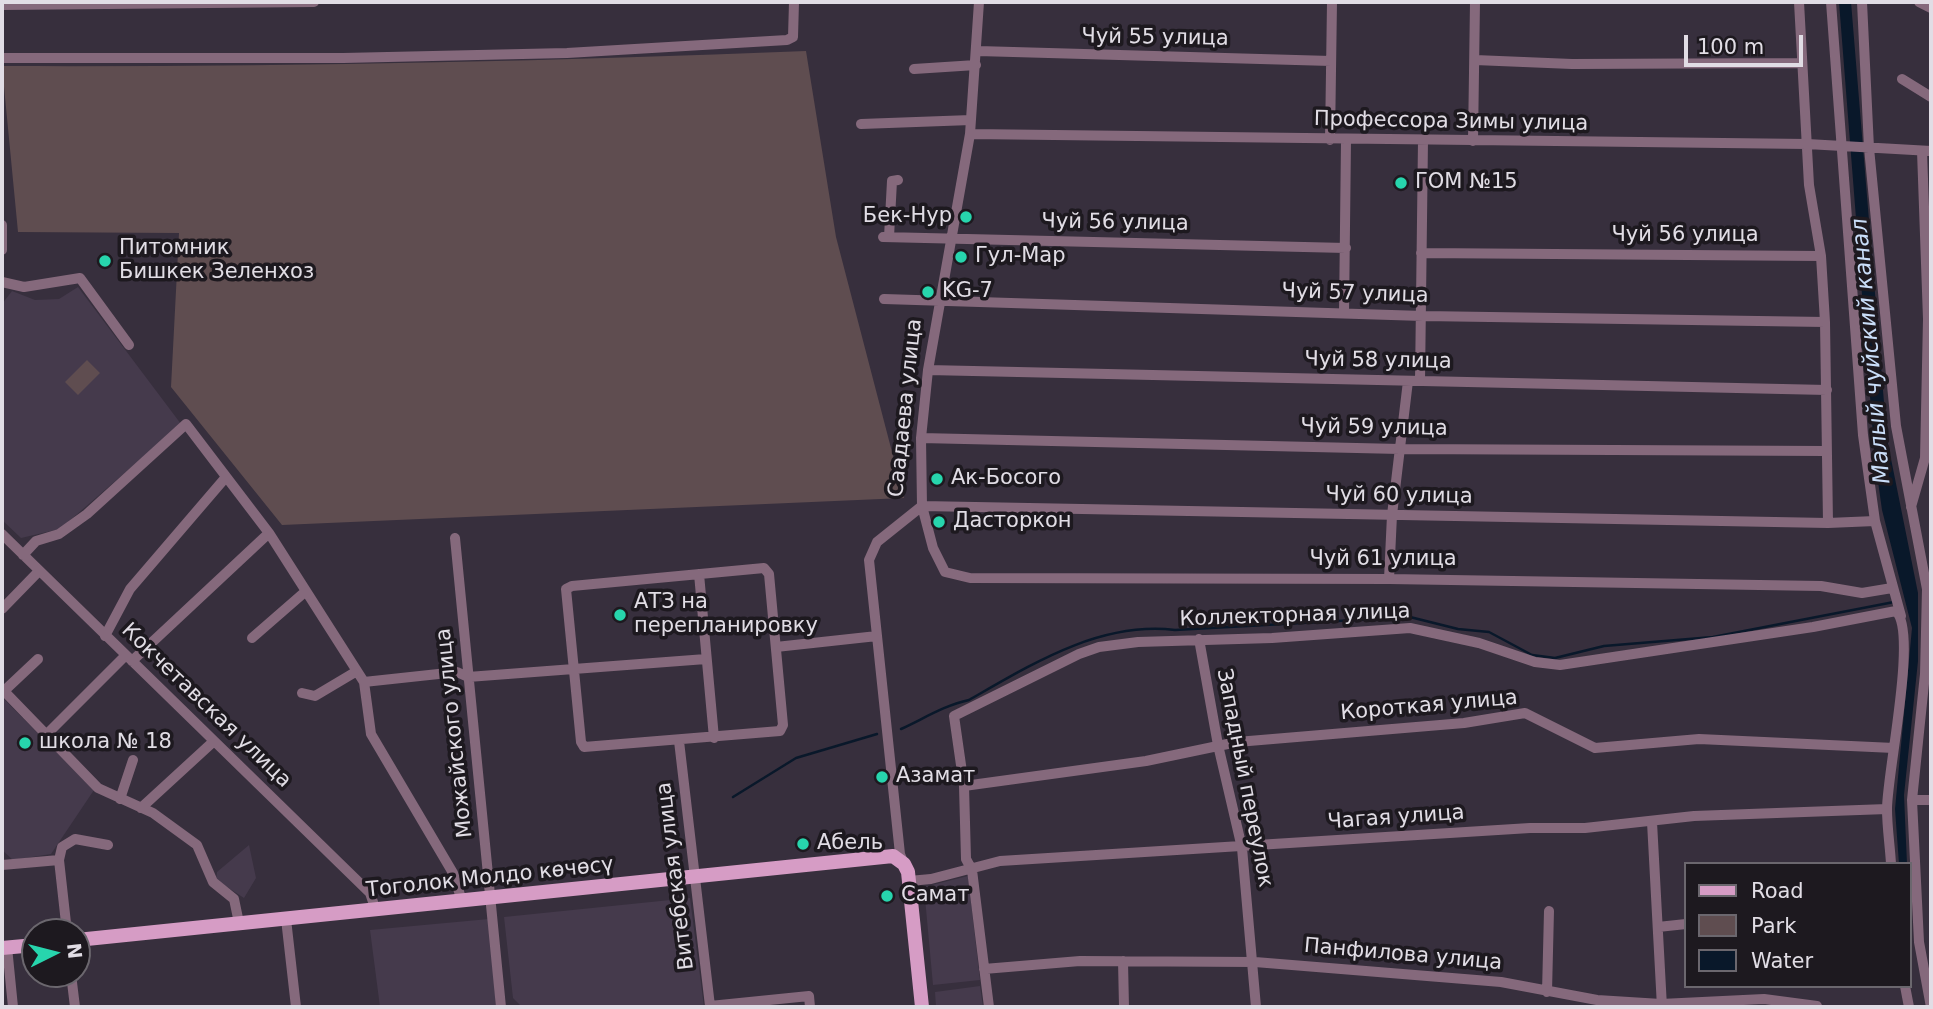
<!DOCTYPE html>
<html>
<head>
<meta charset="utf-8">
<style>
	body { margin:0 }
	#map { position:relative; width:1933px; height:1009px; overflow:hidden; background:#372f3d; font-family:"DejaVu Sans",sans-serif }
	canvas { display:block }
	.frame { position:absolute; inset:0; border:4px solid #e1dde5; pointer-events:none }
	.legend { position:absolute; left:1684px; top:862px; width:228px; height:126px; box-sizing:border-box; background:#1d191f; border:2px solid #6b676e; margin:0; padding:9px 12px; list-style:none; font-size:21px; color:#e1dde5 }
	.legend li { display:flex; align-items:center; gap:14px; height:35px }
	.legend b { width:35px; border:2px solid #6b676e }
	.north { position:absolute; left:21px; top:918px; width:70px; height:70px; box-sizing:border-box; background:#1d191f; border:2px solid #6b676e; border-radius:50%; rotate:84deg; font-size:19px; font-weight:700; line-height:28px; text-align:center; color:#e1dde5 }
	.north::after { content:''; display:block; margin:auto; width:24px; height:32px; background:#27d5ad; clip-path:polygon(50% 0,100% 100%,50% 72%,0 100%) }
	.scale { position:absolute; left:1684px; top:35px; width:119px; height:32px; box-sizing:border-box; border:4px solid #e1dde5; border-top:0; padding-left:9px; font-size:21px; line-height:24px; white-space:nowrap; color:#e1dde5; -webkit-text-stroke:5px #1d191f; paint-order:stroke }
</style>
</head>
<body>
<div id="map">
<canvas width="1933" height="1009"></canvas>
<div class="frame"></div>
<ul class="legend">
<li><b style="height:9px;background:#d69cc5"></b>Road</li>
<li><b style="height:19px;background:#5f4d50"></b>Park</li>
<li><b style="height:19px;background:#09182a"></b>Water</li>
</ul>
<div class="north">N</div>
<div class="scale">100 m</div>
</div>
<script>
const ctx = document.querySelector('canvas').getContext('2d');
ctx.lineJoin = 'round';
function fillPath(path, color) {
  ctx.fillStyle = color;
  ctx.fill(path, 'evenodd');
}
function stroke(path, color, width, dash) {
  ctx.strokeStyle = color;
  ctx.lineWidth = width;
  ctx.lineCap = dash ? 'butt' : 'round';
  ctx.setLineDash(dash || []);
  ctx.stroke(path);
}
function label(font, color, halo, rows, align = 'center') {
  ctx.font = font + ' "DejaVu Sans",sans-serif';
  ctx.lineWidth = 7;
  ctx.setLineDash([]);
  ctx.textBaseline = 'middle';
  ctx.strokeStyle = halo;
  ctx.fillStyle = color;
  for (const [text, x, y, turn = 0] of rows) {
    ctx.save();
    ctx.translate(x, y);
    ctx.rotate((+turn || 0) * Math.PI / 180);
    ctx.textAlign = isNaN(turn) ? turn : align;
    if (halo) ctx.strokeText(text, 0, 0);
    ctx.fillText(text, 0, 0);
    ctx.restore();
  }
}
fillPath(new Path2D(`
	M78 287 181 424 60 529 21 538 2 520V304L12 291 35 300 59 299Z
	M2 697 94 790 51 854 13 860 2 850Z
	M249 845 256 878 244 898 216 880 217 872Z
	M968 876 980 980 933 985 924 887Z
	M690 898 704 1007H522L513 998 504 917Z
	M489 919 496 1007H380L370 930Z
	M980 986 983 1007H936L935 992Z`), '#453a4c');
fillPath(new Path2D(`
	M806 51 836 237 904 498 282 525 171 387 179 233 18 232 2 66C270 67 538 62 806 51Z
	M87 360 100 373 78 395 65 382Z`), '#5f4d50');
fillPath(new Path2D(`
	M1839 2H1851L1887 439 1918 593V661L1904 795 1907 864H1899L1895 809 1912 628 1882 510 1875 460Z`), '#09182a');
stroke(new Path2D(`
	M901 729C923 719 945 705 969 700 1032 664 1100 621 1175 630L1410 617 1458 629 1489 632 1532 655 1555 658 1604 646 1713 637 1894 602
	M733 797 796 758 877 734`), '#09182a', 2.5);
stroke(new Path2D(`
	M1799 2 1809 185 1821 256 1825 322 1828 523
	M1831 2 1863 435 1875 521 1901 616
	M1862 2 1869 148 1896 426 1927 589 1925 674 1912 800 1919 942 1931 1007
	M1919 2 1931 8
	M2 5 314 2
	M978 51 1331 61
	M2 58H343L567 53 787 40 793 37 794 2
	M1475 60 1572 64 1801 63
	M914 69 976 65
	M1902 79 1931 97
	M861 124 971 120
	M970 134 1807 144 1931 151
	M1330 140 1332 2
	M1473 141 1475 2
	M2 225V250
	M883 237 1346 248
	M889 237 892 181 898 180
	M1421 253 1821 256
	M2 282 24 287 80 278 129 345
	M884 299 1423 316 1825 322
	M1344 313 1346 140
	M928 370 1827 390
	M1420 381 1423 140
	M921 438 1400 449 1826 451
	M1911 507 1925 458 1928 319 1922 151
	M1875 521 1828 523 922 506 933 548 945 572 970 578 1389 579 1821 586 1862 593 1892 588
	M2 534 370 893 376 911
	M455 538 501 1007
	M23 555 36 541 59 534 87 514 186 424 269 533 364 682 371 734 453 873 462 901
	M764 568 769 574 783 725 780 731 584 747 581 742 566 589 572 586Z
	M699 574 714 738
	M1389 579 1392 515 1408 381
	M2 609 39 571
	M105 636 130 589 226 477
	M252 638 306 591
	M1199 639 1218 745 1242 848 1256 1007
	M776 647 877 636
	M132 661 269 533
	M364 682 457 672 468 677 706 659
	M2 689 98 788 153 813 197 845 213 882 234 899 239 923
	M4 691 38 659
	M302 693 315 696 357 671
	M47 734 126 655
	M679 741 710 1006 809 996 810 1007
	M964 786 1146 761 1237 742 1464 723 1525 713 1595 748 1699 739 1894 748
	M120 799 133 760
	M1912 800H1931
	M141 808 214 741
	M1652 822 1662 1007
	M904 864 900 854 869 560 877 542 922 506 921 438 928 370 970 134 979 2
	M2 865 59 860
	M909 881 931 879 1000 861 1530 828H1585L1694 816 1887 809
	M286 919 296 1007
	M1658 927 1686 924
	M67 932 59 860 62 847 75 839 108 845
	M7 947 13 1007
	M1123 961 1124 1007
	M984 969 1080 961 1255 962 1501 982 1597 1000 1661 1004 1764 999 1817 1006
	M71 974 75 1007
	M1905 986 1909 1007
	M1547 992 1549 911
	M989 1007 972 870 966 859 964 786 954 716 1079 654 1099 647 1138 642 1272 638 1410 628 1479 643 1535 662 1560 665 1813 627 1896 611C1918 633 1887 772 1887 809 1887 827 1890 846 1891 864`), '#85697c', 10);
stroke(new Path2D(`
	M77 940 893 856 904 864 908 872 922 1007
	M2 948 35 945`), '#d69cc5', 14);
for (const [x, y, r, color] of [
	[1401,183,7,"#27d5ad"],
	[966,217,7,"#27d5ad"],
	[961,257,7,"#27d5ad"],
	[105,261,7,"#27d5ad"],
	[928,292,7,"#27d5ad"],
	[937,479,7,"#27d5ad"],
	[939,522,7,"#27d5ad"],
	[620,615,7,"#27d5ad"],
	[25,743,7,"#27d5ad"],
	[882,777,7,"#27d5ad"],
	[803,844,7,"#27d5ad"],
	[887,896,7,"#27d5ad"]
]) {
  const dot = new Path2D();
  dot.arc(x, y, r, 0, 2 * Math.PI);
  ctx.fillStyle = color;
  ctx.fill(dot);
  stroke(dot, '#1d191f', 2.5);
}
label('21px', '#e1dde5', '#1d191f', [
	["Чуй 55 улица",1155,38,1],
	["Профессора Зимы улица",1451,122,1],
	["Чуй 56 улица",1115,223,1],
	["Чуй 56 улица",1685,236],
	["Чуй 57 улица",1355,294,2],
	["Чуй 58 улица",1378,361,1],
	["Саадаева улица",906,408,-84],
	["Чуй 59 улица",1374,428,1],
	["Чуй 60 улица",1399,496,1],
	["Чуй 61 улица",1383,560],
	["Коллекторная улица",1295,616,-2],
	["Кокчетавская улица",206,706,44],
	["Короткая улица",1429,706,-5],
	["Можайского улица",455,733,-96],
	["Западный переулок",1244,778,79],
	["Чагая улица",1396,818,-4],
	["Витебская улица",676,876,-97],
	["Тоголок Молдо көчөсү",490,878,-6],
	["Панфилова улица",1403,955,5]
]);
label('21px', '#e1dde5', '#1d191f', [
	["ГОМ №15",1415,183],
	["Бек-Нур",952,217,"right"],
	["Питомник",119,249],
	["Бишкек Зеленхоз",119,273],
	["Гул-Мар",975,257],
	["KG-7",942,292],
	["Ак-Босого",951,479],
	["Дасторкон",953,522],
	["АТЗ на",634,603],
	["перепланировку",634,627],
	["школа № 18",39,743],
	["Азамат",896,777],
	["Абель",817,844],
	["Самат",901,896]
], 'left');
label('italic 23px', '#c9ddf8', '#1d191f', [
	["Малый чуйский канал",1872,351,-95]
]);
</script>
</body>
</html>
